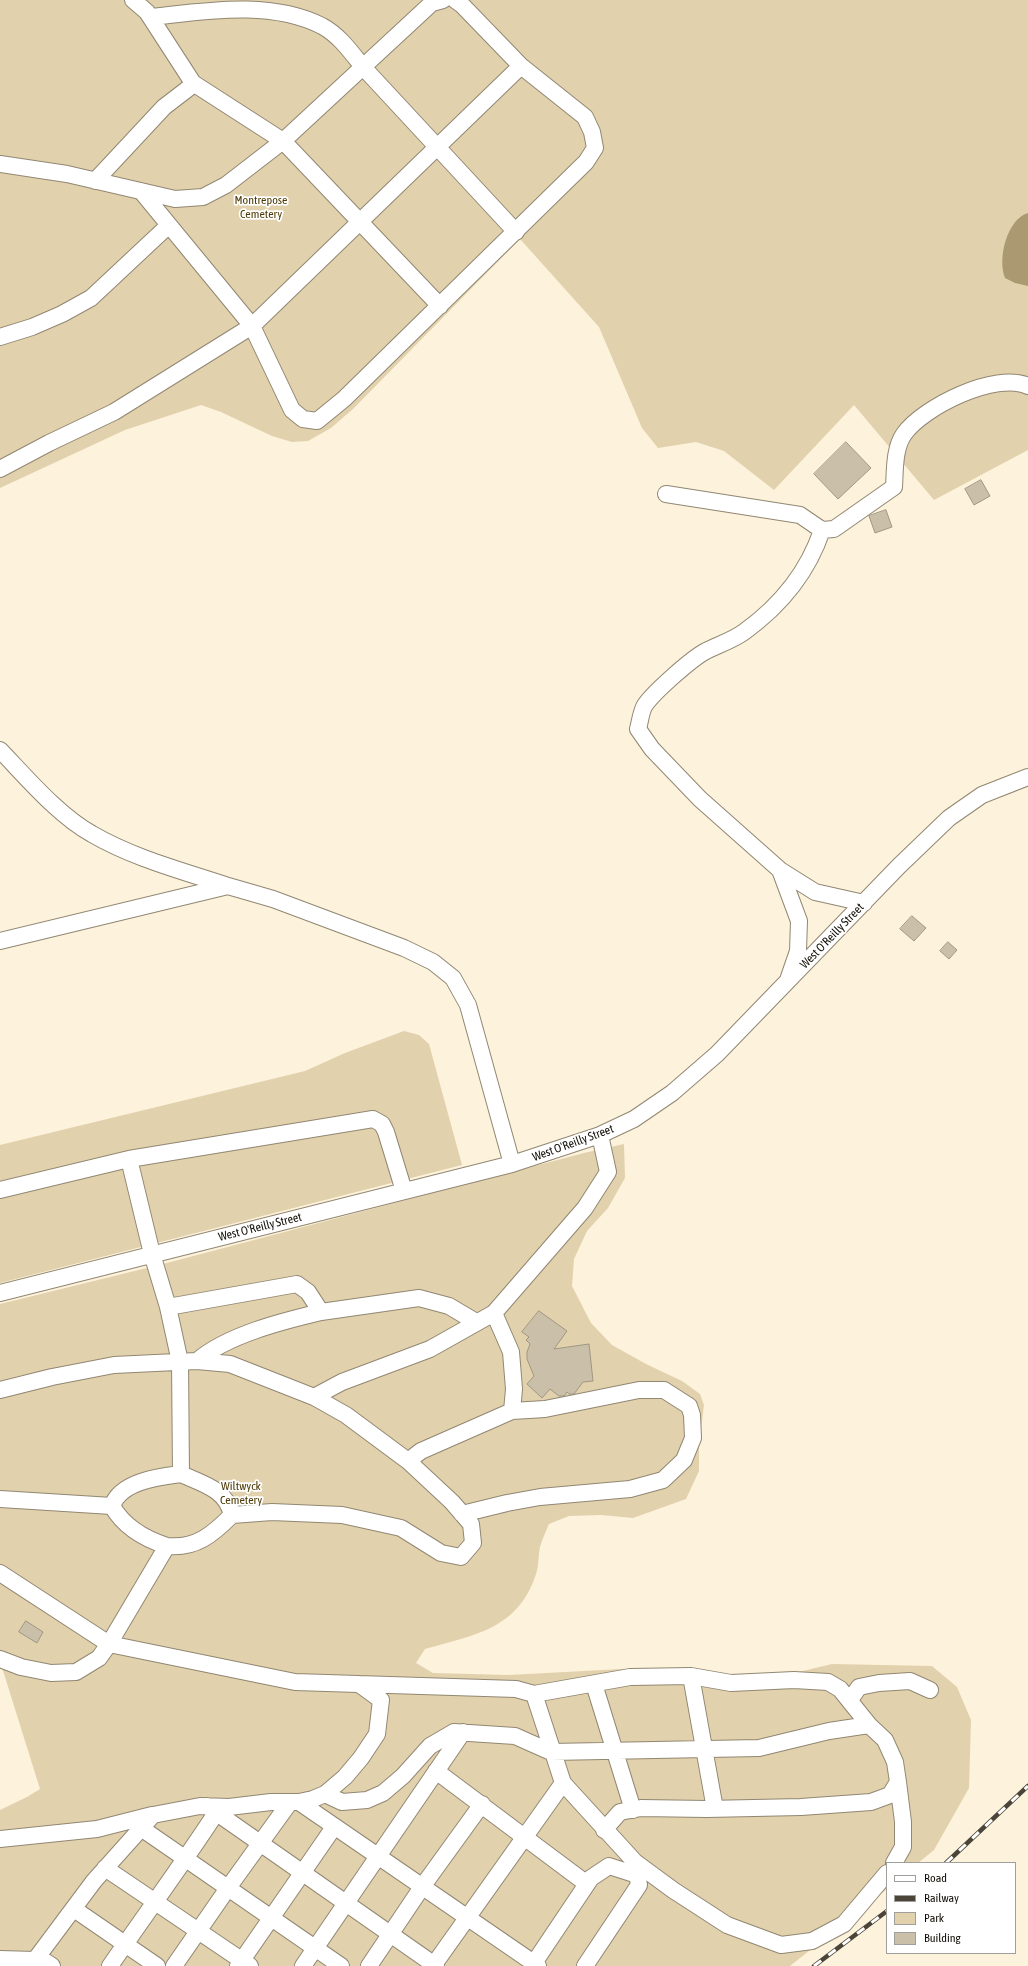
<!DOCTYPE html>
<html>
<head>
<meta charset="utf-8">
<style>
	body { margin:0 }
	#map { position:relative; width:1028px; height:1966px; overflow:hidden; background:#fdf2db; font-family:"Asap Condensed",sans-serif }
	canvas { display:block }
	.legend { position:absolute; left:886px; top:1862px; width:130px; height:92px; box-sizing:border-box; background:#fff; border:1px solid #a19f9c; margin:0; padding:5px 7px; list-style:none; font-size:12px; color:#130f08 }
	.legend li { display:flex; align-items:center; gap:8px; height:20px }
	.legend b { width:20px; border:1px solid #a19f9c }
</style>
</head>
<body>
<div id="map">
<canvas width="1028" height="1966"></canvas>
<ul class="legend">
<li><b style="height:5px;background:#fff"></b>Road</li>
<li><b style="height:5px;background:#4a4439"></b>Railway</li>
<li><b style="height:11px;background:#e2d1ad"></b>Park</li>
<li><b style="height:11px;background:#cac0aa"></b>Building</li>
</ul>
</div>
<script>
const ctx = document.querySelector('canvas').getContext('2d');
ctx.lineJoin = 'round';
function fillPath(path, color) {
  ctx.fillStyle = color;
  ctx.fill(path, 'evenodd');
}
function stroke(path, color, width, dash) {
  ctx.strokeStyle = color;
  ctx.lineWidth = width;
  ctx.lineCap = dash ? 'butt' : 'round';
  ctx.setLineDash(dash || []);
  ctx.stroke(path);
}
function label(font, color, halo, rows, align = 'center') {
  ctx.font = font + ' "Asap Condensed",sans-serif';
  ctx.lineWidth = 3.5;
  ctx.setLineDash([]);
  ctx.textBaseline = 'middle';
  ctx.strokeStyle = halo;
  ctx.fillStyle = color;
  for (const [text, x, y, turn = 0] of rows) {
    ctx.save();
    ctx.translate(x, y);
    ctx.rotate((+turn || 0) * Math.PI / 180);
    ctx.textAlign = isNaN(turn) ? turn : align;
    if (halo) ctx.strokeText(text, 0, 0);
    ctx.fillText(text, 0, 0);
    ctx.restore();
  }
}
fillPath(new Path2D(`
	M0 0H1028V450L934 500 854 405 774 490 724 451 696 442 658 448 642 428 599 327 520 239 353 409 331 428 308 441 292 442 272 436 221 412 201 405 125 430 0 488Z
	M404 1031 419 1035 429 1044 462 1165 0 1283V1145L305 1071 345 1053Z
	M624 1144 625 1178 608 1208 587 1231 574 1259 572 1286 591 1323 612 1345 646 1364 682 1381 700 1394 704 1405 699 1446V1471L686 1499 633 1518 601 1515 569 1516 549 1524C546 1532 542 1539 540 1547 538 1556 539 1566 536 1574 518 1629 475 1635 425 1649L416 1663 433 1673 509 1675 621 1669 654 1673 778 1677 832 1664 932 1666 957 1687 971 1720 969 1788 934 1850 918 1863H887V1889L790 1966H0V1810L27 1797 40 1789 0 1661V1304L163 1264 584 1153Z`), '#e2d1ad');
fillPath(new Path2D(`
	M1028 213V286L1015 283 1005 278C997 259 1007 219 1028 213Z`), '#ab9972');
const building = new Path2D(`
	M846 442 871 468 838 499 814 474Z
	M981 480 990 496 974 505 965 489Z
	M886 510 892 527 875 533 869 516Z
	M912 916 926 928 914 941 900 929Z
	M948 942 957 950 949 959 940 951Z
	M539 1311 567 1331 554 1349 589 1344 593 1381 583 1382 574 1394H569L567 1392 564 1396H559L550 1389 542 1398 527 1384 534 1376 527 1359V1352L530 1344 526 1340 529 1337 522 1332Z
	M26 1621 43 1632 37 1643 19 1632Z`);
fillPath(building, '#cac0aa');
stroke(building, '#a19782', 1);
const minor = new Path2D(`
	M133 0 147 12 193 83 283 141 440 306
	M151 17C207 11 270 0 322 26 339 35 351 52 363 67L516 232
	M0 164 67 174 175 199 203 197 226 185 283 141 432 3 443 0
	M95 181 164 107 194 84
	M141 191 252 326 292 410 303 419 317 421 344 399 586 162 595 148 592 132 585 117 521 66 462 5 455 0
	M0 337 32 327 62 314 91 298 169 225
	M0 469 49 443 114 412 252 326 521 66
	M666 494 800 515 822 530C808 572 780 606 744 632 733 640 718 645 706 651 691 659 654 692 645 705 641 711 640 722 638 729L652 749 700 799 780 870 815 892 864 903
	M822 530 834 529 894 487C895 471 894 448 904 434 923 407 996 371 1028 386
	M0 750C26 777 59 816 92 834 133 858 183 871 228 886
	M780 870 799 921 798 951 789 977
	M0 941 228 886 273 899 404 948 433 962 453 978 468 1005 512 1164
	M0 1190 129 1159 373 1119 382 1124 386 1132 404 1191
	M0 1293 512 1164 600 1135 634 1119 672 1093 717 1054 899 866 949 818 982 795 1028 777
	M168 1307 297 1284 308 1292 321 1312 419 1298 449 1306 476 1322
	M494 1313 511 1352 514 1389 512 1411
	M197 1361C227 1335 283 1321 321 1312
	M0 1390 52 1377 114 1365 197 1361 230 1364 314 1397 346 1415 408 1461 452 1502 471 1524 473 1543 461 1557 441 1553 401 1528 342 1515 272 1512 232 1515C226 1489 203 1484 181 1474L180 1362 168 1307 152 1254 129 1159
	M314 1397 342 1382 430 1349 494 1313 585 1208 608 1172 600 1135
	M408 1461 421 1451 512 1411 545 1409 639 1390H664L689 1406 692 1415 693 1438 684 1460 663 1480 630 1489 540 1497 507 1503 462 1514
	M0 1499 112 1506C121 1481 158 1477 181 1474
	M112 1506C124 1527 145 1539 167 1546
	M0 1573 109 1644 167 1546C196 1549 213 1534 232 1515
	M0 1659 21 1667 51 1673 76 1672 99 1658 109 1644 295 1682 516 1689 534 1694 563 1783 635 1862 639 1885 585 1966
	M691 1676 715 1809
	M594 1684 633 1810
	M534 1694 630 1677 691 1676 731 1683 794 1680 828 1682 840 1689 869 1725 885 1740 895 1762 898 1782 890 1795 871 1802 801 1807 707 1809 641 1808 620 1812 604 1830
	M850 1700 859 1687 879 1683 910 1681 930 1690
	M436 1771 587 1884
	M325 1794 342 1802 367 1800 383 1793 403 1776 430 1746 454 1732 515 1736 551 1752 759 1748 829 1731 869 1725
	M299 1802 538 1966
	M207 1806 436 1966
	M141 1828 341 1966
	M0 1839 97 1829 152 1815
	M635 1862 673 1890 727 1925 781 1945 812 1941 844 1924 887 1873
	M894 1863 903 1847V1822L898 1782
	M105 1868 250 1966
	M74 1909 157 1966
	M0 1959 35 1960V1966
	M534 1963 591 1878 609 1866 637 1875
	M52 1966 46 1962 35 1960 94 1881 153 1815 200 1806 229 1807 271 1802H299L313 1799 325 1794 345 1777 361 1758 377 1734 381 1700 359 1684
	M110 1966C145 1915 182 1865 216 1813
	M174 1966 228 1888 290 1802
	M238 1966 334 1827
	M303 1966 463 1732
	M369 1966 422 1887 482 1804
	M433 1966 563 1783`);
stroke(minor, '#918772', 18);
stroke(minor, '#fff', 16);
const rail = new Path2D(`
	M946 1863 1028 1786
	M814 1966 887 1911`);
stroke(rail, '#4a4439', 4.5);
stroke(rail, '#fff', 3, [9]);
label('12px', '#4c3904', '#fff', [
	["Montrepose",261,200],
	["Cemetery",261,214],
	["Wiltwyck",241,1486],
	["Cemetery",241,1500]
]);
label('12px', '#130f08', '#fff', [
	["West O'Reilly Street",832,936,-46],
	["West O'Reilly Street",573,1143,-20],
	["West O'Reilly Street",260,1227,-14]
]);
</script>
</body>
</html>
